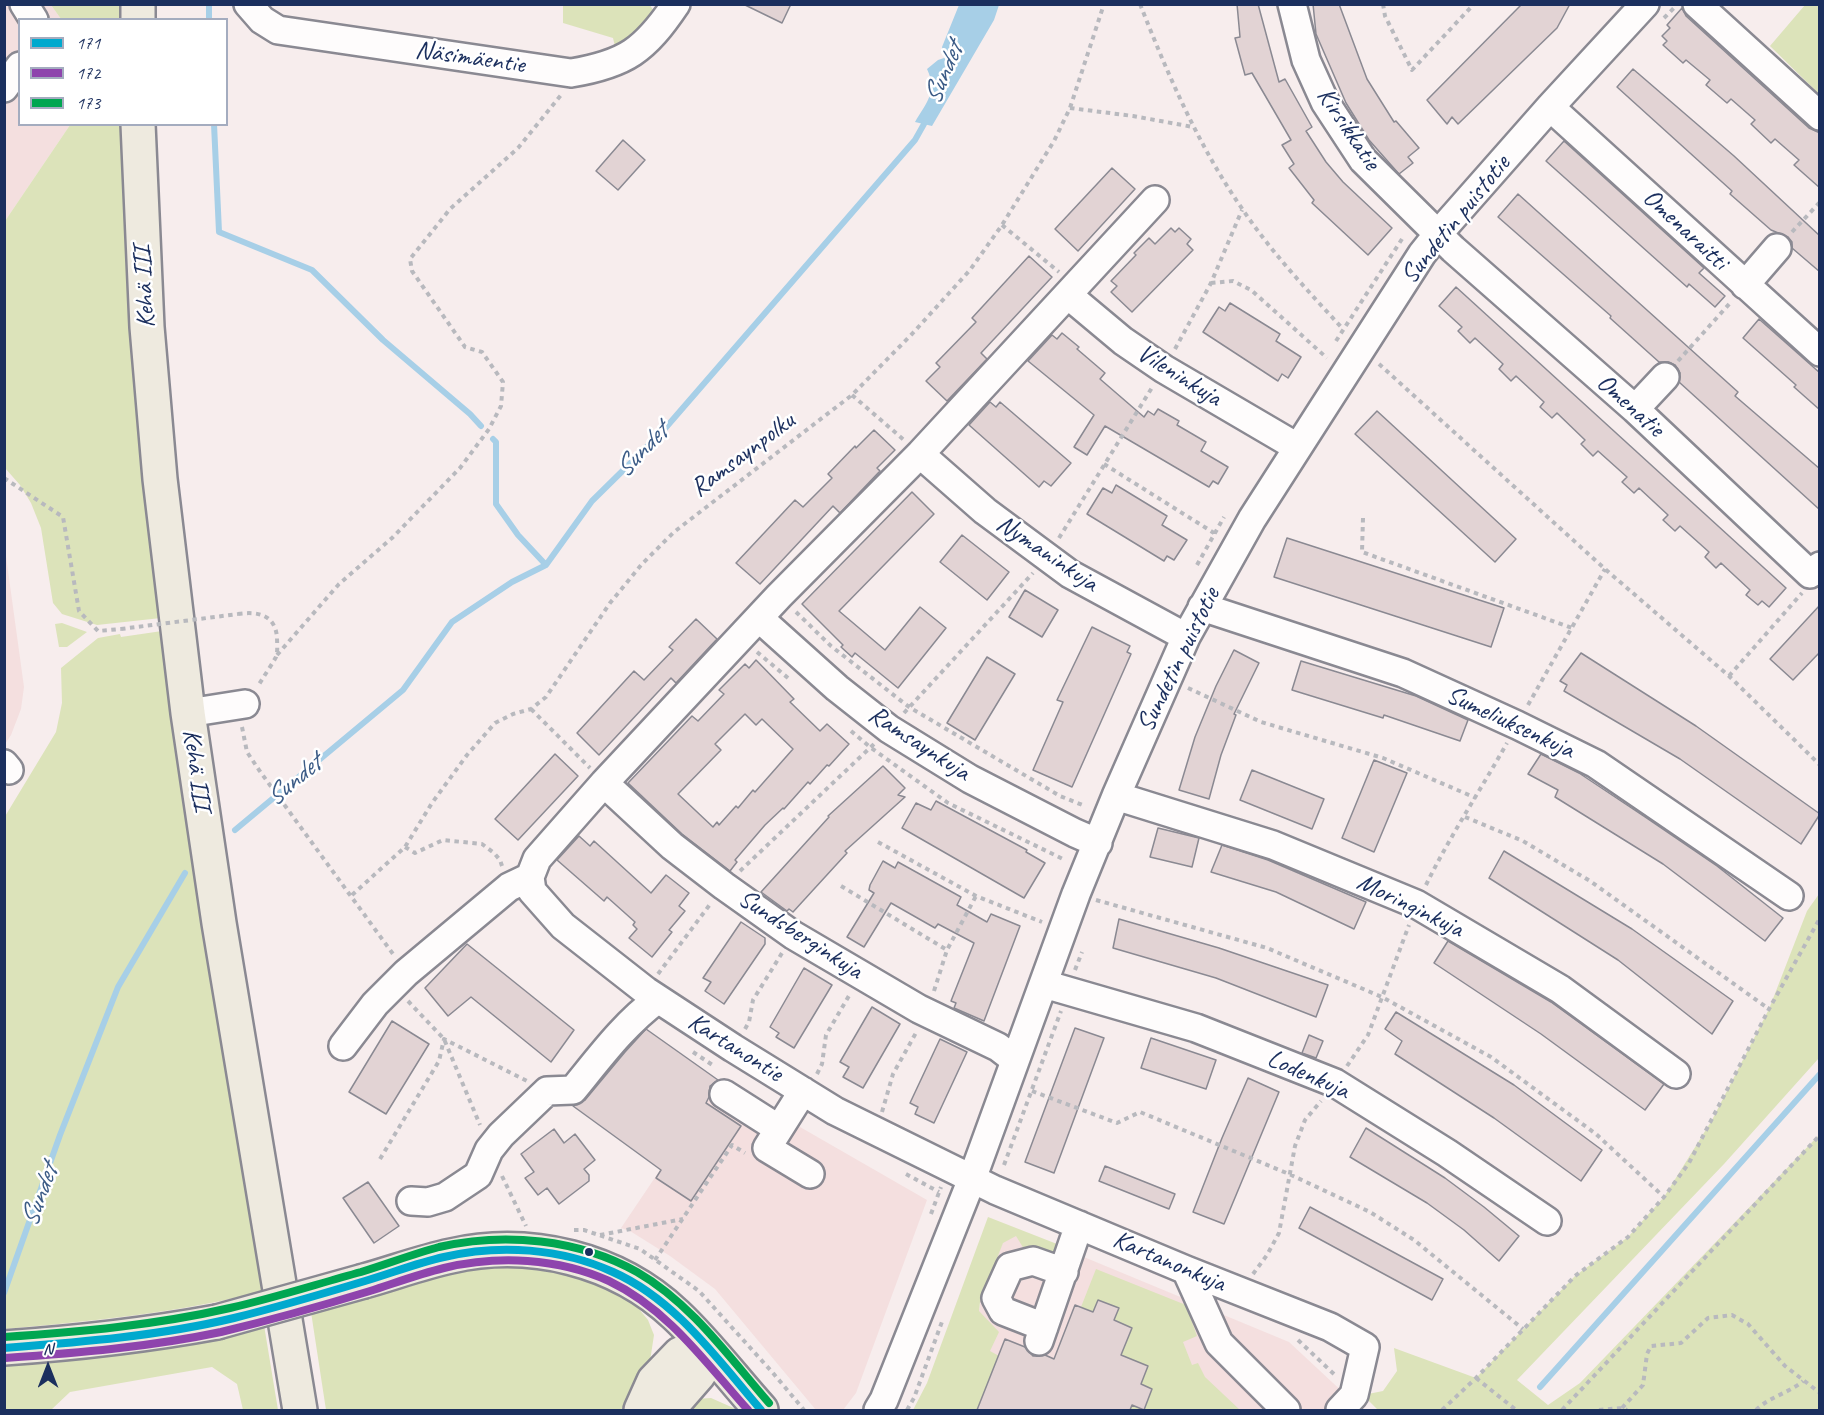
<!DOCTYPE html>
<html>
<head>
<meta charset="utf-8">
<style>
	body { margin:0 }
	#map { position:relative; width:1824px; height:1415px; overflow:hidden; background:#f7eded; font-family:Caveat,sans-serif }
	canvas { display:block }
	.frame { position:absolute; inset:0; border:6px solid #1b2f5e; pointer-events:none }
	.legend { position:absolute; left:18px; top:18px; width:210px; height:108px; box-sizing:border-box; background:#fff; border:2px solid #a4acbf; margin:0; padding:8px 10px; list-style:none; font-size:18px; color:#1b2f5e }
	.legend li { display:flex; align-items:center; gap:12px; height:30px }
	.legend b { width:30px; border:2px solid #a4acbf }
	.north { position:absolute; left:18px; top:1337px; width:60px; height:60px; -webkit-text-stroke:4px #fff; paint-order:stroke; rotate:0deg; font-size:16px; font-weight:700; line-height:24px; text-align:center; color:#1b2f5e }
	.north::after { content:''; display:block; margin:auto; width:21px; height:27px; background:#1b2f5e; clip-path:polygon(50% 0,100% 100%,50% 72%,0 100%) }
</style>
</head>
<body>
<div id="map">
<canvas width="1824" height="1415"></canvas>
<div class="frame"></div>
<ul class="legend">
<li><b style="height:8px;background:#00a9ce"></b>171</li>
<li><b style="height:8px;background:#8e44ad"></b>172</li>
<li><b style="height:8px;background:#00a651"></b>173</li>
</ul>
<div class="north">N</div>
</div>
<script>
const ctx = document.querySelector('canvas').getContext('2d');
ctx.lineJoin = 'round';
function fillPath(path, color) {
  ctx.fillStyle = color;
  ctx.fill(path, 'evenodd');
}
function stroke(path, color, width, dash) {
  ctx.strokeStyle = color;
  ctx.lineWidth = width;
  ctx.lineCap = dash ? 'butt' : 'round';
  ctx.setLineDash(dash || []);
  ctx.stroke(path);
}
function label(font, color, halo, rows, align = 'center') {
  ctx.font = font + ' Caveat,sans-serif';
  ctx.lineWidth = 5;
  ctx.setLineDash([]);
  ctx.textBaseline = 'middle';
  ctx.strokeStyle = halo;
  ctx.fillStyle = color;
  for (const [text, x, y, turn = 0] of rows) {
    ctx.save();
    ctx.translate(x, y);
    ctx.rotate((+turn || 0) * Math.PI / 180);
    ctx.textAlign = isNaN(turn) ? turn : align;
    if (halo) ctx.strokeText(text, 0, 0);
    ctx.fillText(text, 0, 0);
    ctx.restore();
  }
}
fillPath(new Path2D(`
	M5 5H51L61 19 20 20V124L70 125 5 221Z
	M5 549 24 687 21 709 11 735 5 744Z
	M720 1081 927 1200 856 1393 843 1410H816L715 1289 670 1256 630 1231 621 1228Z
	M1009 1226 1289 1342 1362 1410H940L979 1311 980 1302Z`), '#f4dfdf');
fillPath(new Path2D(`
	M51 5H120V19H61Z
	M563 5H650L656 15 616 51 613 38 563 23Z
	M1805 5H1819V94L1770 46Z
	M70 125H121L132 354 161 618 97 625 62 614 53 603 41 528 31 503 20 485 5 468V221Z
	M62 623 87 632 67 647H59L55 624Z
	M162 631 264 1291C179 1313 92 1321 5 1329L4 818 56 732 62 703 61 668 98 638 120 634 121 637Z
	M1819 894V1058L1724 1164 1517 1380 1548 1405 1580 1383 1819 1135V1410H1378L1363 1395 1383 1391 1397 1371 1394 1348 1476 1378 1575 1276 1628 1237 1664 1197 1712 1120 1769 1009 1807 911Z
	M988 1217 1057 1244 1055 1253 1024 1249 1016 1236 1003 1243 980 1302 979 1311 999 1332 990 1351 999 1356 979 1410H913L927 1383Z
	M543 1264 626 1293 648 1320 654 1335 650 1361 621 1410H326L311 1312 455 1268Z
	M1096 1269 1186 1305 1197 1336 1183 1342 1192 1365 1198 1363 1205 1377 1240 1410H1130L1132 1405 1144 1409 1152 1389 1141 1384 1121 1355 1132 1328 1114 1320 1118 1308 1099 1300 1093 1312 1081 1307Z
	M263 1319 278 1410H243L237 1384 212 1367 70 1392 51 1410H5L4 1357Z
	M711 1398 738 1410H679L696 1399Z`), '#dce3ba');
fillPath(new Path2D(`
	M959 5H999L994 20 932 126 915 122C926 103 938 92 927 69L938 60 944 58 942 47Z`), '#a7cfe7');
stroke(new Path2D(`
	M209 4V20
	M214 124 219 232 312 270 383 340 470 414 481 426
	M493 439 496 442V504L518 535 546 565
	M235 830 403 690 452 622 512 582 546 565 592 501 662 432 915 140 924 124
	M4 1293 60 1135 118 987 185 873
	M1540 1387 1820 1074`), '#a7cfe7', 6);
const building = new Path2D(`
	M743 4H791L782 23Z
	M1237 4H1258L1279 82 1285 79 1312 127 1306 131 1326 162 1343 182 1392 228 1368 255 1312 203 1314 200 1289 168 1294 164 1282 145 1291 140 1252 73 1245 75 1235 38 1240 37Z
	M1313 4H1339L1367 79 1394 122 1396 121 1419 148 1408 157 1413 163 1399 174 1369 140 1346 103 1316 34Z
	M1522 4H1570L1557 28 1458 124 1452 117 1447 124 1427 100Z
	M1682 8 1686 16 1809 128 1820 133V188L1794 165 1799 160 1775 139 1771 143 1751 124 1755 120 1731 99 1727 103 1706 85 1710 80 1686 60 1683 63 1663 45 1667 41 1662 36 1670 28 1667 25Z
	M1633 69 1734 156 1820 236V272L1792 248V242L1788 237 1771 230 1730 194 1732 191 1617 87Z
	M623 140 645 160 618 190 596 171Z
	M1564 141 1704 268 1699 273 1725 296 1715 307 1689 284 1687 287 1546 161Z
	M1112 168 1135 189 1078 251 1055 229Z
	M1518 194 1738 392 1735 396 1820 469V510L1679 382 1680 373 1675 365 1668 362H1659L1610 318 1611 316 1498 217Z
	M1171 228 1175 232 1179 228 1191 239 1187 244 1193 250 1132 312 1111 292 1117 286 1111 281 1136 255 1134 253 1149 238 1155 244Z
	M1029 256 1052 277 981 353 987 359 947 401 926 381 940 367 936 363 976 322 972 318Z
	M1456 287 1786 588 1769 607 1762 601 1758 605 1746 595 1750 590 1721 563 1716 568 1705 557 1709 552 1680 526 1675 531 1663 520 1668 515 1639 488 1634 493 1622 482 1627 477 1598 451 1593 456 1581 444 1585 440 1557 413 1552 418 1540 407 1544 402 1516 376 1511 381 1499 369 1503 364 1475 338 1470 343 1458 331 1462 327 1439 306Z
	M1230 303 1280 334 1276 341 1301 357 1288 378 1282 374 1278 381 1203 332 1219 307 1225 311Z
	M1759 319 1820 373V410L1794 387 1796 385 1743 338Z
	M1062 333 1079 347 1077 349 1105 373 1100 379 1144 417 1148 411 1154 415 1158 409 1179 421 1177 425 1206 442 1201 451 1228 467 1218 484 1213 481 1209 487 1105 426 1087 455 1074 447 1094 415 1028 361 1052 335 1057 339Z
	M990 402 996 407 1000 402 1071 463 1051 486 1044 481 1039 487 969 425Z
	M1377 411 1516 539 1495 562 1355 434Z
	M874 430 895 450 877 468 880 471 840 513 833 506 760 584 736 563 795 500 803 507 832 478 828 474 855 446 856 448Z
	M1116 485 1167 516 1162 525 1187 540 1174 560 1167 556 1164 561 1087 514 1103 488 1112 493Z
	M912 492 934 514 839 611 885 650 920 607 946 628 898 688 855 653 852 657 841 647 843 645 802 604Z
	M962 535 1009 572 987 600 940 562Z
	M1287 538 1504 608 1491 647 1274 577Z
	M1025 590 1058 610 1042 637 1009 617Z
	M1820 605V652L1793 680 1770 659Z
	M696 619 717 639 676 683 671 678 599 755 577 733 634 671 644 680 673 650 669 647Z
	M1092 627 1130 646 1127 652 1131 654 1072 787 1033 770 1063 702 1057 700Z
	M1234 650 1259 663 1234 714 1236 715 1221 755 1209 799 1179 790 1195 737 1216 686Z
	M1581 653 1696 726 1820 814 1801 844 1680 759 1564 691 1567 685 1560 681Z
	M987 657 1015 674 975 740 947 723Z
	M756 660 794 699 790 702 820 731 827 724 849 744 829 766 827 765 810 784 808 782 784 809 783 808 765 825 735 860 737 862 730 871 682 834 628 783 692 716 698 721 724 694 719 690 745 664 749 668ZM745 714 756 725 762 719 793 749 755 792 753 790 738 808 736 806 719 825 717 822 713 827 678 794 721 750 715 744Z
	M1301 661 1416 696 1468 720 1460 741 1384 715 1383 718 1292 690Z
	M555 754 578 776 518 840 495 819Z
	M1541 754 1579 773 1645 817 1717 866 1783 918 1765 941 1663 864 1555 797 1558 790 1528 774Z
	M1374 760 1407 773 1374 852 1342 838Z
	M883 766 905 788 898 795 905 797 845 851 847 853 793 912 789 909 787 911 761 892 829 817 828 816Z
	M1252 770 1324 799 1312 829 1240 800Z
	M936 801 1027 850 1026 852 1045 863 1024 898 902 828 916 803 931 810Z
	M1158 828 1199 838 1192 867 1150 857Z
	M579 836 590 846 594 841 651 893 666 875 689 893 679 906 685 911 669 930 672 932 652 957 629 938 637 929 633 925 635 922 607 897 604 901 557 860Z
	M1222 845 1268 860 1366 902 1354 929 1276 892 1211 872Z
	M1504 851 1632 929 1733 1001 1712 1034 1618 960 1489 878Z
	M883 861 895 868 898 862 961 897 957 905 987 922 991 914 1020 926 984 1021 954 1008 956 1003 951 1001 974 943 938 924 935 928 891 903 864 947 847 937 874 893 869 890 870 885Z
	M1119 919 1219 948 1328 985 1316 1017 1216 978 1113 948Z
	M741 922 765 938V944L724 1004 705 991 711 982 703 978Z
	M1448 941 1551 1002 1664 1084 1645 1110 1541 1034 1434 963Z
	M467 944 574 1030 551 1062 471 997 448 1016 425 988Z
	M804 968 832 985 794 1048 776 1037 779 1033 770 1027Z
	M872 1007 900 1024 863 1088 843 1077 849 1067 840 1062Z
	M1396 1012 1514 1085 1602 1150 1581 1181 1494 1118 1395 1054 1402 1041 1385 1029Z
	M392 1021 429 1044 386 1114 349 1092Z
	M1075 1028 1104 1038 1054 1173 1025 1162Z
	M646 1029 718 1080 710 1086 709 1097 706 1103 741 1126 691 1201 656 1178 661 1170 573 1106 585 1100 625 1052Z
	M1309 1035 1323 1041 1316 1058 1302 1053Z
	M1151 1038 1216 1060 1206 1089 1141 1068Z
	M940 1039 967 1052 934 1123 915 1114 918 1107 910 1103Z
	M1248 1078 1279 1092 1224 1224 1193 1212 1222 1138Z
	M1366 1128 1445 1178 1484 1207 1519 1236 1499 1261 1464 1230 1427 1203 1350 1157Z
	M554 1129 564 1143 575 1134 595 1160 584 1169 589 1175V1181L559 1204 547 1188 538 1195 525 1178 534 1172 521 1154Z
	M1105 1166 1175 1194 1169 1209 1099 1181Z
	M368 1182 399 1226 374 1243 343 1198Z
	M1310 1207 1443 1279 1432 1300 1299 1228Z
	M1098 1300 1119 1308 1114 1320 1132 1328 1121 1355 1148 1366 1141 1384 1152 1389 1144 1410 1132 1405 1130 1410H977L1005 1339 1025 1347 1033 1356 1045 1355 1054 1359 1075 1305 1093 1312Z`);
fillPath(building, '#e2d3d4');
stroke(building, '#8a8992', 1.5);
const minor = new Path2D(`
	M24 4 34 20
	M248 4 262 20 278 30 571 73C626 64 645 50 676 4
	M1292 4 1306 60 1325 102 1363 160 1453 249 1635 409 1810 574 1820 566
	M1697 4 1820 116
	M4 88 20 66
	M1550 107 1820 352
	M1745 285 1777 248
	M1068 295 1123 341 1164 369 1297 447
	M1635 409 1665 377
	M920 454 985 511 1070 574 1186 637
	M1202 607 1403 673 1517 725 1596 764 1789 896
	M759 618 837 688 889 729 970 779 1075 833 1098 843
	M188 713 245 704
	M4 764 9 770
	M604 783 672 846 724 886 793 935 919 1009 998 1047 1015 1060
	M1116 796 1273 845 1416 904 1560 989 1676 1074
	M530 877 532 891 563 926 646 991 733 1048 835 1111 995 1190 1186 1270 1330 1327 1365 1347 1354 1395 1340 1410
	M1044 984 1196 1028 1335 1083 1447 1153 1547 1221
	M343 1046 375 1004 406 973 509 887 530 877 537 859 604 783 779 596 920 454 1155 200
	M803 1091 767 1148 810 1174
	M724 1094 779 1129
	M411 1201 428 1202 445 1197 478 1175 489 1150 501 1135 547 1091 573 1090C600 1057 624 1024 658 999
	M1186 1270 1219 1343 1286 1410
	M1044 1327 1003 1311 996 1298 1010 1267 1033 1261 1064 1272
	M1039 1341 1079 1225
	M878 1410 884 1400 972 1179 1076 894 1116 796 1186 637 1252 519 1422 254 1438 234 1550 107 1645 4`);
const major = new Path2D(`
	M364 1281C393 1273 422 1262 451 1256 530 1238 617 1259 676 1315 707 1344 733 1379 761 1410
	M4 1348C76 1343 146 1335 217 1322`);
const highway = new Path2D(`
	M138 20V4
	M138 124 147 327 160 479 188 713 219 923 300 1410
	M641 1410 654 1381 680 1354 704 1346 699 1374 671 1406 664 1410`);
stroke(minor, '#8a8992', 32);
stroke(major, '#8a8992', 38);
stroke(highway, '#8a8992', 38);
stroke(new Path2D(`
	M1140 4C1168 75 1199 147 1243 210 1272 253 1308 291 1343 329
	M1383 4 1385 16 1412 70 1474 4
	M1664 18 1676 6
	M1070 108 1133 116 1193 127
	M1002 225 1059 272
	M1792 232 1820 202
	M1211 283 1233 281 1251 290 1327 358
	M1336 341 1402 239
	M1175 349 1211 283 1242 210
	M1678 361 1731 302
	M1379 364 1605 569 1729 676 1820 765
	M852 395 904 440
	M1104 464 1214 533
	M4 478 63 517 79 611 98 631 121 629
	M1363 518 1362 552 1572 628
	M1059 538 1153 386
	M1197 565 1224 517
	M796 612 831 646 909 707 1060 796 1085 806
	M238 614C258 611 275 615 277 637 277 643 278 651 276 657 271 666 264 676 258 686
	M757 652 788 678
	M277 655 339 584 392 538 460 468 489 429 501 406 503 382 482 352 465 347 412 271 410 259 450 209 518 148 561 95
	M1729 676 1802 593
	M1188 688 1261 722 1383 758 1476 798
	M1528 705 1605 569
	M531 709 590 768
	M904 713 1033 573
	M242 727 247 752 259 770 393 954
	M851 731 870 747 948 803 1065 860
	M1465 817 1523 841 1590 881 1769 1009
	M878 842 976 896 1042 922
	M405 847 415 853 443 840 482 844 494 853 500 860 502 866
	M740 871 874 744
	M1426 885C1450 836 1480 791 1507 743
	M841 886 947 950
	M352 895 405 847 432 803 467 755 495 723 513 714 531 709 546 697 610 603 642 564 674 532 852 395 912 334 970 270 1002 225 1054 141 1070 108 1104 4
	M1096 900 1267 948 1382 997 1491 1057 1596 1134 1664 1197
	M1075 970 1082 952
	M658 974 711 903
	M934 991 947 950 976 896
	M408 1001 444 1039 480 1125
	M745 1029 749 1022 753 1000 782 953
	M693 1052 714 1066
	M1347 1066 1368 1035 1409 925
	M817 1074 822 1064 826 1035 850 994
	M1032 1091 1117 1123 1140 1112 1289 1174 1370 1212 1414 1240 1523 1329
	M882 1112 893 1074 917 1031
	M380 1159 439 1061 444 1039 527 1081
	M1004 1165 1061 1011
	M906 1174 939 1192
	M502 1176 526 1226
	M931 1214 941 1187
	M574 1230H584L640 1249 699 1291 773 1373 804 1410
	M600 1235 683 1219
	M655 1260 732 1145 745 1153
	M1253 1274 1267 1255 1279 1233 1295 1146 1305 1120 1321 1101
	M1298 1340 1336 1376
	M1476 1378 1516 1410
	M1622 1408 1643 1385 1647 1354 1651 1346 1681 1343 1708 1318 1732 1315 1748 1324 1785 1366 1820 1393
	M907 1410 914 1398 943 1319
	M1442 1410 1476 1378 1575 1276 1628 1237 1664 1197 1689 1163 1769 1009 1820 918
	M1562 1410 1820 1135
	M1599 1410 1622 1408 1627 1410
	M1756 1410C1769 1397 1789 1393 1803 1381`), '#b8b9be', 4, [4.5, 4.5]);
stroke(minor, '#fefcfc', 27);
stroke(major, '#eeeadf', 33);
stroke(highway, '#eeeadf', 33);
const majorBridge = new Path2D(`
	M217 1322 364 1281`);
stroke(majorBridge, '#8a8992', 38, []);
stroke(new Path2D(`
	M121 629 238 614`), '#b8b9be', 4, [4.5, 4.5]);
stroke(majorBridge, '#eeeadf', 33);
stroke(new Path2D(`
	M4 1348C82 1342 159 1336 234 1318 278 1307 322 1294 365 1281 392 1273 417 1263 444 1257 499 1244 561 1248 613 1272 676 1300 717 1359 761 1410`), '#00a9ce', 8);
stroke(new Path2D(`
	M5 1358C77 1353 150 1347 221 1332 271 1320 321 1306 370 1291 395 1283 419 1274 444 1268 498 1255 558 1258 609 1281 668 1309 706 1363 748 1410`), '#8e44ad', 8);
stroke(new Path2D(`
	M4 1337C80 1332 156 1325 230 1308 274 1298 317 1284 361 1272 387 1264 413 1254 439 1247 505 1232 578 1239 637 1272 691 1303 729 1357 769 1403`), '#00a651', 8);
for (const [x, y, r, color] of [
	[589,1252,5,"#1b2f5e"]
]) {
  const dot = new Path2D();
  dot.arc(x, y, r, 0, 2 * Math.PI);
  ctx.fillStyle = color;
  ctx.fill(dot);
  stroke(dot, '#fff', 2);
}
label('26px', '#1b2f5e', '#fff', [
	["Näsimäentie",470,58,8],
	["Kirsikkatie",1348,129,56],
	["Sundetin puistotie",1456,220,-51],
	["Omenaraitti",1685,230,43],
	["Kehä III",145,287,-93],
	["Vileninkuja",1179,376,32],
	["Omenatie",1630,406,42],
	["Ramsaynpolku",743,455,-37],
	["Nymaninkuja",1047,554,34],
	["Sundetin puistotie",1179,660,-64],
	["Sumeliuksenkuja",1510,723,25],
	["Ramsaynkuja",919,744,33],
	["Kehä III",196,770,82],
	["Moringinkuja",1410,906,26],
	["Sundsberginkuja",800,935,33],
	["Kartanontie",735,1048,32],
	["Lodenkuja",1308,1075,24],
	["Kartanonkuja",1169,1262,23]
]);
label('italic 27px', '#3b5b86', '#fff', [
	["Sundet",944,74,-67],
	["Sundet",642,451,-46],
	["Sundet",294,781,-40],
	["Sundet",40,1196,-70]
]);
</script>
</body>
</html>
